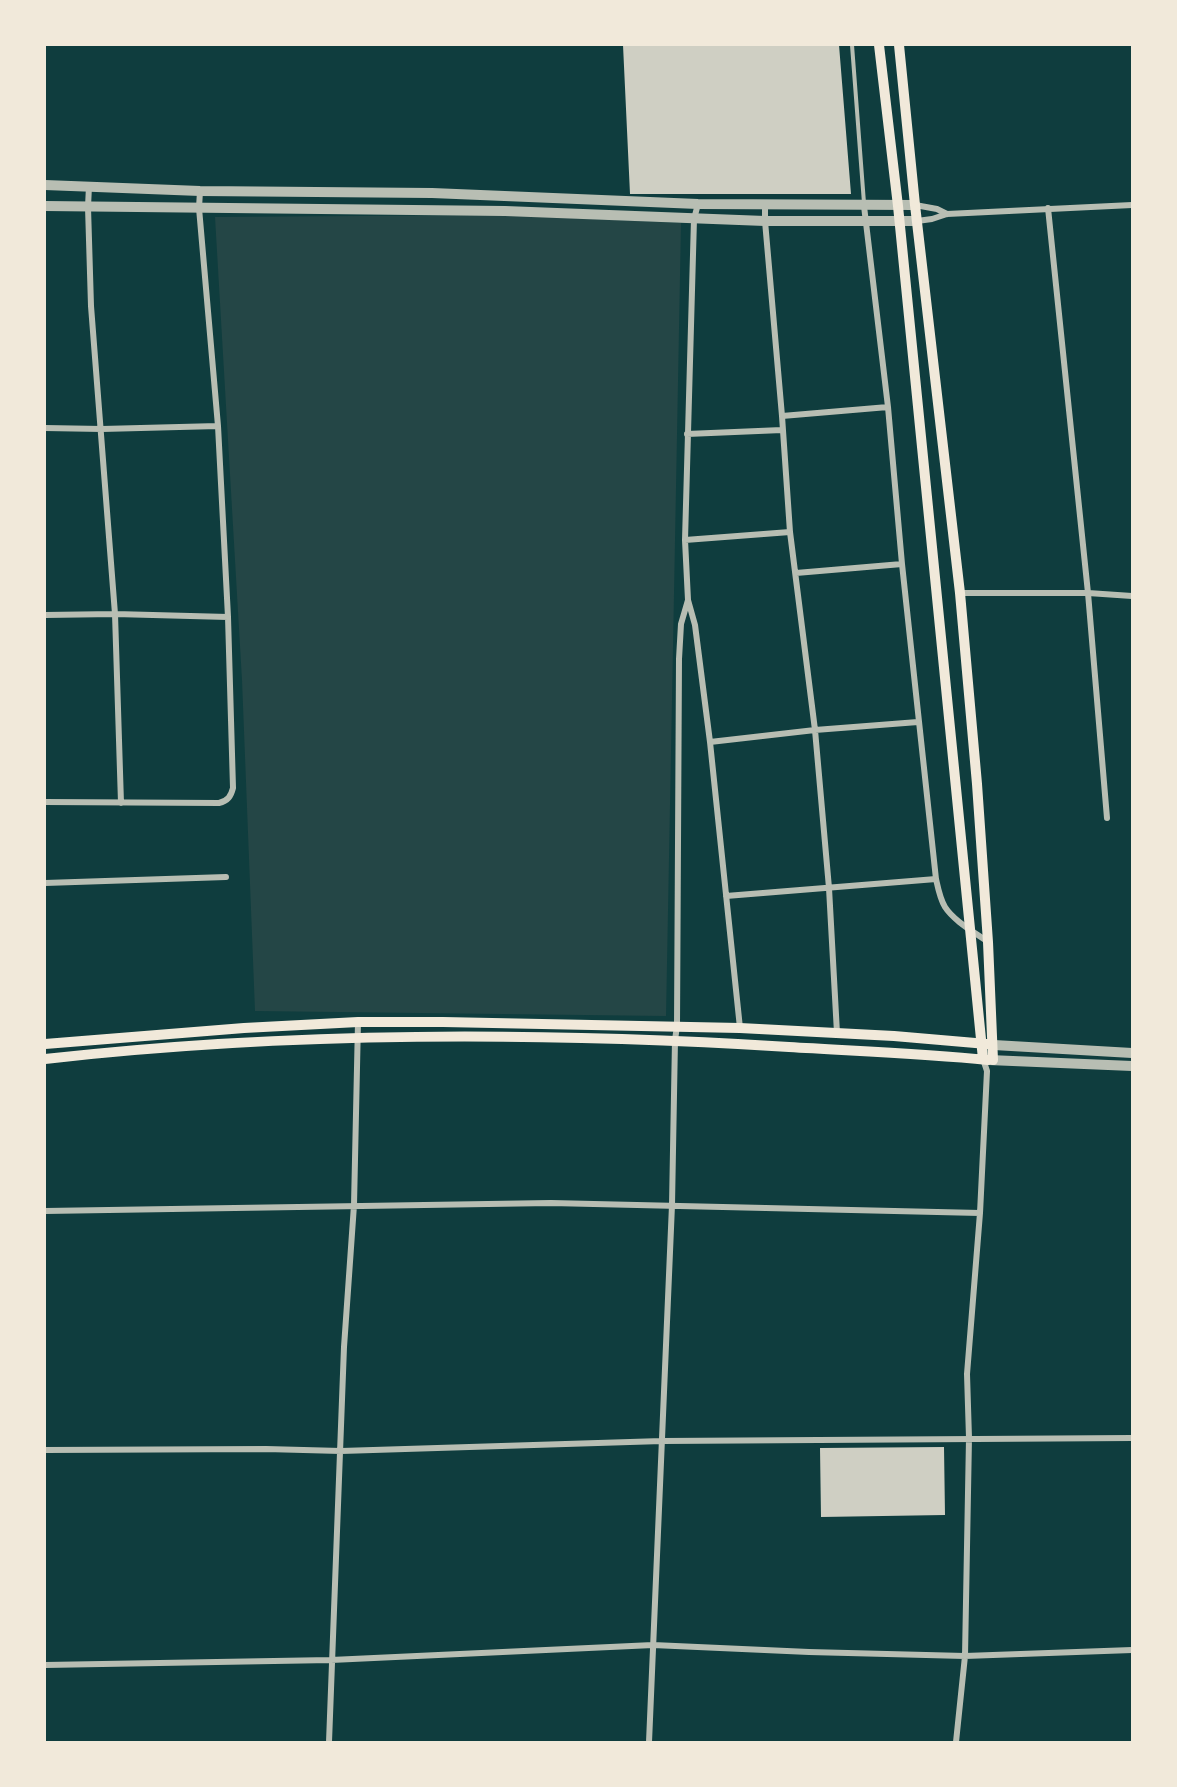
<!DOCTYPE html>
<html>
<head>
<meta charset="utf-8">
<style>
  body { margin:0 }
  #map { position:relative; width:1177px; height:1787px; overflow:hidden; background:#0f3d3e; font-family:"Noto Sans",sans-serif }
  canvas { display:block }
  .frame { position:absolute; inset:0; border:46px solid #f1e9da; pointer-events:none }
</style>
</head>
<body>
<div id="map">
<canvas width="1177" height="1787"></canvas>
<div class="frame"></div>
</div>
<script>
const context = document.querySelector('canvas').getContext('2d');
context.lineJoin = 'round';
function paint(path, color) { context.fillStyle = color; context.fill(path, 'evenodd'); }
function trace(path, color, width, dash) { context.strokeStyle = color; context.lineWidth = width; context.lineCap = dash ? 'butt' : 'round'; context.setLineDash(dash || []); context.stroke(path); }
paint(new Path2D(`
  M505,215l176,8 -15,793 -411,-5 -13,-331 -27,-463z`), '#244646');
paint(new Path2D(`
  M623,45h216l12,149h-221z
  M944,1447l1,68 -124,2 -1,-69z`), '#cfcfc3');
trace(new Path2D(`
  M852,45l12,158`), '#b8beb3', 4);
trace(new Path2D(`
  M89,186l-1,21 3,99 24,308 6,189
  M765,205v16l17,195 8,116 25,198 14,158 8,145
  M915,205l22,4 10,5
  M864,206l24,201 14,157 34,315c2,9 4,20 9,28 9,14 29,25 43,35
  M1048,208l40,385 19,225
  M917,221l15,-2 15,-5 185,-9
  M782,416l106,-9
  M45,428l57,1 116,-3
  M687,434l95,-4
  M685,540l105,-8
  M796,573l106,-9
  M960,593h128l44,3
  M688,600l7,25 15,117 30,286
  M45,615l70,-1 113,3
  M710,742l105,-12 103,-8
  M45,802l174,1c9,-2 12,-7 14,-15l-5,-171 -10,-191 -19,-218 1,-17
  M45,883l181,-6
  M726,896l210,-17
  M45,1211l506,-8 429,10
  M45,1450l221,-1 75,2 321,-10 470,-3
  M45,1665l286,-5 322,-15 156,7 156,4 167,-6
  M329,1742l15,-395 10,-142 4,-183
  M649,1742l23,-537 3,-165 2,-14 2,-367 2,-35 7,-24 -3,-60 9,-321 4,-15
  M956,1742l9,-86 4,-218 -2,-64 13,-161 7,-142 -4,-12`), '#b8beb3', 6);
trace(new Path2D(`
  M45,185l155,6 232,2 266,11 217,1
  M45,206l460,5 260,10h152
  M994,1045l138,8
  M989,1060l143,6`), '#b8beb3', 10);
trace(new Path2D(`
  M879,45l19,161 85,853
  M899,45l16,160 45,388 17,191 11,158 5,118
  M45,1044l199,-16 114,-6h85l297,6 154,8 93,8
  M45,1059c247,-28 496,-27 744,-12 66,4 133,6 199,13`), '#f1e9da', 10);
</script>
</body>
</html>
